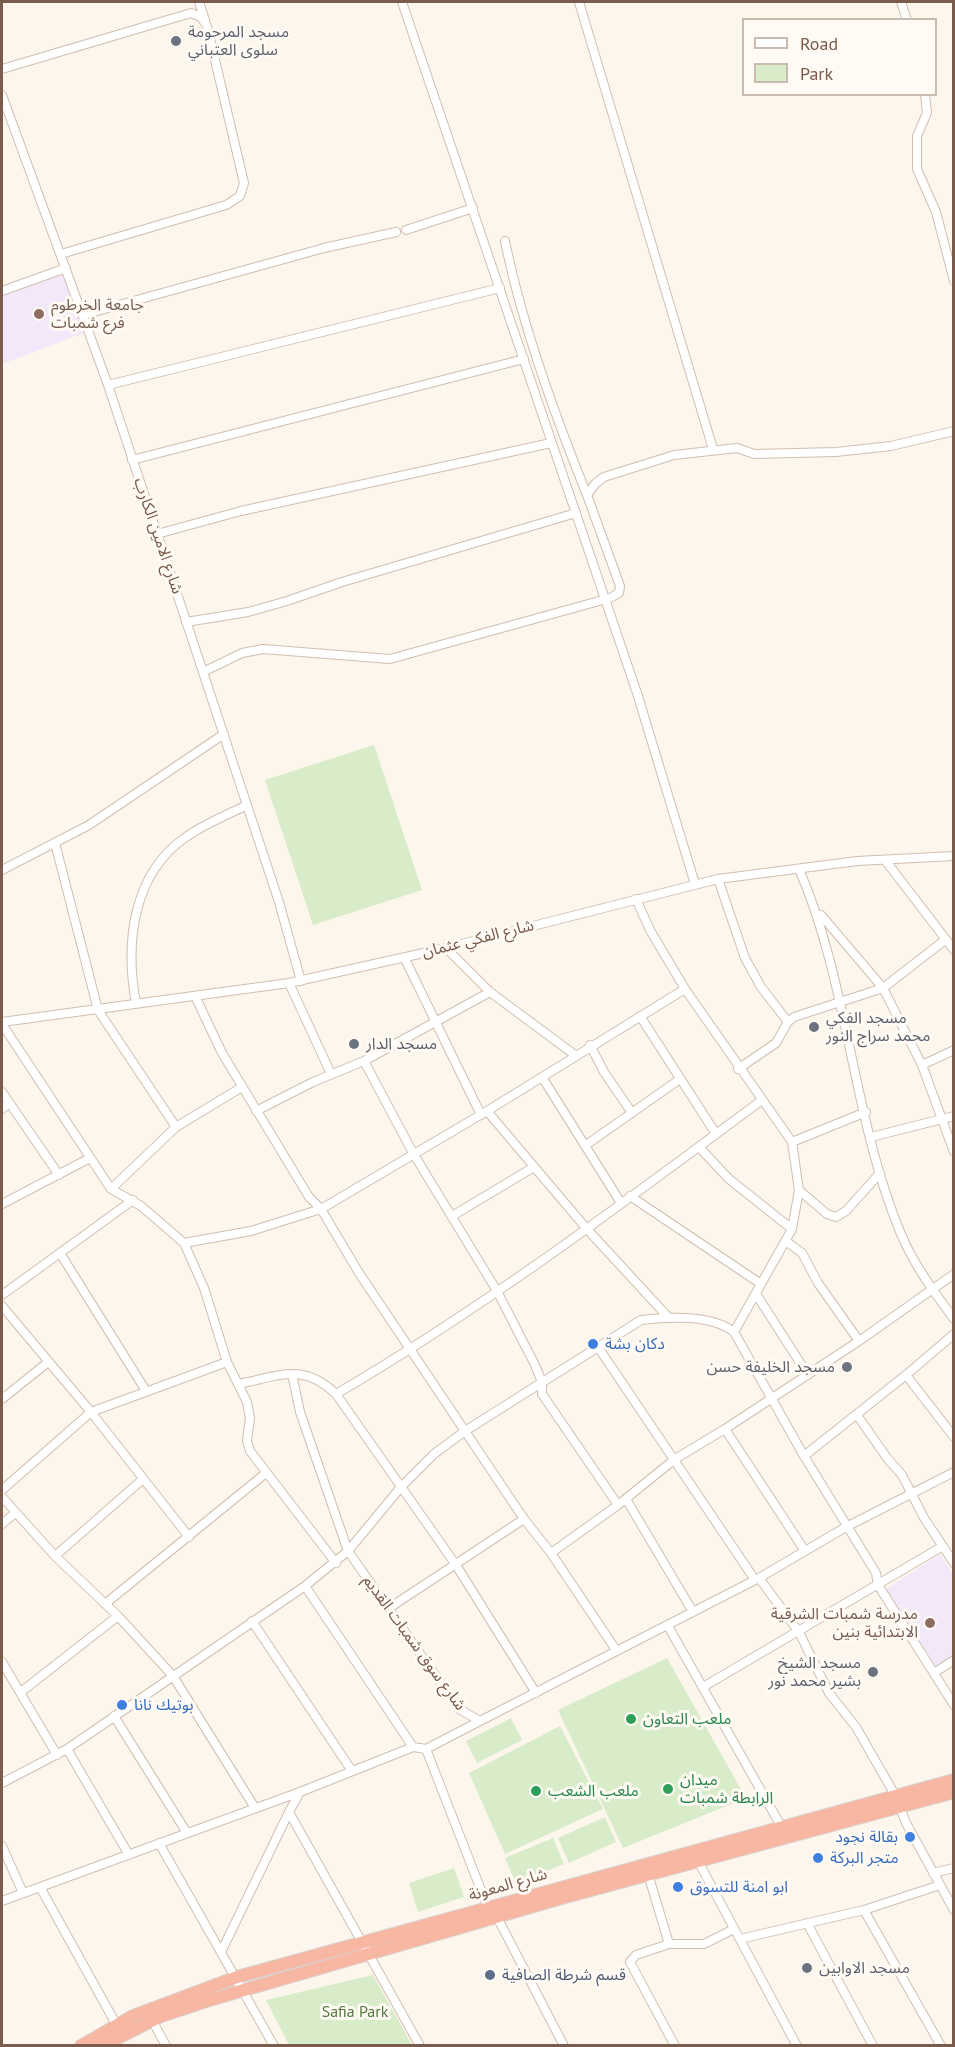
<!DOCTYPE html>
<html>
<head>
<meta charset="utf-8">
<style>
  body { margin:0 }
  #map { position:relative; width:955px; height:2047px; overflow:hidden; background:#fdf6ec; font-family:"PT Sans",sans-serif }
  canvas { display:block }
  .frame { position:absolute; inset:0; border:3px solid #7a5c4d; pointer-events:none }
  .legend { position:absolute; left:742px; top:18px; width:195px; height:78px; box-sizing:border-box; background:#fffaf3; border:2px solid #cabbb1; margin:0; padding:8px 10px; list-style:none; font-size:18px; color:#7a5c4d }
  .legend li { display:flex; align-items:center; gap:12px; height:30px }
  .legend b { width:30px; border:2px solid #cabbb1 }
</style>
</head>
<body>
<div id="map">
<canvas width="955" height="2047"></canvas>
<div class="frame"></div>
<ul class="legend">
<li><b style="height:8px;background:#fff"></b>Road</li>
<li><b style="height:16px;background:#d8ecc9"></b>Park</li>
</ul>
</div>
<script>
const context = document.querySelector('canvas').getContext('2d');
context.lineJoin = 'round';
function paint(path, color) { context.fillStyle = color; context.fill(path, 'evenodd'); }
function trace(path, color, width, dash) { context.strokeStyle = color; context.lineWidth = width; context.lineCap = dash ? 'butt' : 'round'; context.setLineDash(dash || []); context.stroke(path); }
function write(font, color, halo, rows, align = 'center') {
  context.font = font + ' "PT Sans","Noto Sans Arabic",sans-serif'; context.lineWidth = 6; context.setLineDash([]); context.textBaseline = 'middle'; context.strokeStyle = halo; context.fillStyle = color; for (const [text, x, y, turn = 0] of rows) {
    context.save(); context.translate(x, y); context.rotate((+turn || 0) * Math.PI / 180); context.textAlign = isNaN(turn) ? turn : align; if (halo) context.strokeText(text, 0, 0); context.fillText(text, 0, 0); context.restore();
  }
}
paint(new Path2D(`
  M62,273l22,60 -82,31v-69z
  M940,1554l13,20v81l-18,12 -50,-77z`), '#f3e8fa');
paint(new Path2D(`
  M374,745l48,145 -109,35 -48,-145z
  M667,1658l79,140 -123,50 -65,-138z
  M511,1718l11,22 -45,23 -11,-22z
  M560,1726l43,83 -98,45 -36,-81z
  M605,1817l11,25 -47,21 -11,-25z
  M553,1838l11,26 -48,19 -11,-25z
  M454,1868l10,29 -46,15 -9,-29z
  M373,1975l39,70h-123l-23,-45z`), '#d8ecc9');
const minor = new Path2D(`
  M199,2l6,18
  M402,2l235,691 58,191
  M579,2l134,447
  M901,2l6,18
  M2,69l189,-56 10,4 6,9 37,157 -4,13 -14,9 -165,49
  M925,94l2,19 -10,23v33l19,43 18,69
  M2,95l106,290 171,517 22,79
  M406,230l67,-22
  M505,241c17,84 50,175 82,254
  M2,291l64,-23
  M83,315l241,-67 72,-16
  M108,385l392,-97
  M132,460l392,-101
  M157,534l84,-23 310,-68
  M186,622l62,-10 39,-11 55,-19 234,-69
  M203,672l39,-19 21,-4 127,10 220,-61 9,-5 1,-7 -33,-91 8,-11 9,-7 70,-22 63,-7 17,6 82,-2 55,-6 63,-15
  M55,843l43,167 78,117
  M885,860l69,90
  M799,869c50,115 53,249 102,365 13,31 33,58 53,85
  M2,870l87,-45 135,-91
  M718,879l27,79 16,29 27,35
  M636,899l14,31 35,59 107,153 7,48 -7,39 -58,103
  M821,915l62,73 39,77 32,87
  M446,948l44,44 85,63
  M404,957l77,158
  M289,983l42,91
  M195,996l27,57 87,144 12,12 38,64 165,246 27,34 65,97
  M136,1003c-11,-59 -4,-129 50,-166 18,-13 41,-22 61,-32
  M640,1016l76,118
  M2,1022l287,-39 157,-35 272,-69 139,-18 97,-5
  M2,1024l109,165 30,17 43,37 20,45 23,74 20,40 3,16 -3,23 3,10 86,112
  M590,1045l14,27 28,41
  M364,1061l49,92 84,138 38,74 7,17v12l76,111
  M922,1065l32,-15
  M738,1069l38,-26 12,-21 6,-5 89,-29 62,-48
  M542,1077l79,126
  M2,1092l57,83
  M2,1109l7,-6
  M256,1111l57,-29 51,-21 126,-69
  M487,1111l99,117 82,89
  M871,1137l83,-21
  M792,1142l74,-30
  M586,1145l94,-66
  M699,1147l30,32 63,50
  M111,1189l65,-62 66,-40
  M799,1190l28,24 9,3 10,-6 34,-38
  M630,1196l131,88
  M2,1204l88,-46
  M452,1216l82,-49
  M787,1242l15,11 16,30 41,58
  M184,1243l67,-12 70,-22 166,-98 198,-122
  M60,1253l86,138
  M756,1294l52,81
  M2,1295l131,-95
  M2,1306l89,106 98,125
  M598,1347l157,233
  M292,1374l8,38 48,139
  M906,1375l48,62
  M239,1384c40,-8 64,-22 97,10l120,171 80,128
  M336,1394c149,-87 287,-191 426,-294
  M2,1399l45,-36
  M857,1415l30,43 15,17 22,43 30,45
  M725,1429l80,122
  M804,1456l102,-81 48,-41
  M2,1490l89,-78 136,-50
  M2,1497l53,59 63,60 55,60 82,132
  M626,1499l67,113
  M2,1524l13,-11
  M348,1551l53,-64 33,-33 31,-23 176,-111c28,-3 70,-6 93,12l70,124 72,117 2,12 76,120
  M551,1553l67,-48 57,-46 50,-30 134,-88 95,-67
  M55,1556l88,-77
  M759,1578l40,54 30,61 27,34 39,68 11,28 48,87
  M305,1586l108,161
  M105,1604l161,-131
  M389,1608l135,-89
  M252,1621l100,150
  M668,1626l113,200
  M2,1662l55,93
  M934,1673l20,-13
  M703,1687l240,-141
  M21,1692l97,-76
  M114,1716l73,117
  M67,1749l62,106
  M426,1749l62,159 9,9 67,129
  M2,1783l65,-34 238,-163 43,-35 111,158 21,12 279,-143 87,-51 108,-55
  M300,1792l-11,20 131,234
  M159,1843l115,203
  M2,1846l21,47
  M698,1861l99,185
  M933,1873l21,-5
  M648,1874l21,70
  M40,1887l76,137
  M2,1901l298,-109 113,-45 13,2 54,-28
  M864,1910l77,136
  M807,1923l66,123
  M740,1939l124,-29 76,-25
  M222,1950l67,-138
  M152,2020l14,26
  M675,2046l-45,-84 6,-7 33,-11h35l30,-15`);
const highway = new Path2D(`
  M81,2046l52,-30 104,-39 717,-197
  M102,2046l59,-30 45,-15 359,-104 389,-105`);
trace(minor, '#d1beb0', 10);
trace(highway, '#dad1cd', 14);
trace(minor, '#fff', 8);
trace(highway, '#f7b7a3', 12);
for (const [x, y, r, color] of [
  [176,41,6,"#6b7280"],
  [39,314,6,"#8d6e63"],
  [814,1027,6,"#6b7280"],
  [354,1044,6,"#6b7280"],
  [593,1344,6,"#3f7fe0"],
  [847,1367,6,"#6b7280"],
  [930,1623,6,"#8d6e63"],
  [873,1672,6,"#6b7280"],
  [122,1705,6,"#3f7fe0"],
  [631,1719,6,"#2e9e5b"],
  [668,1789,6,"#2e9e5b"],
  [536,1791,6,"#2e9e5b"],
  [910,1837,6,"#3f7fe0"],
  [818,1858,6,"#3f7fe0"],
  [678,1887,6,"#3f7fe0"],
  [807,1968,6,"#6b7280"],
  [490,1975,6,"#5c6f8a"]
]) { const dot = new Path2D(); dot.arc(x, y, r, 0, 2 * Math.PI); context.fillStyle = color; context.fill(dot); trace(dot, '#fffaf3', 2); }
write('16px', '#5b616d', '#fffaf3', [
  ["مسجد المرحومة",188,32],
  ["سلوى العتباني",188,50],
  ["مسجد الفكي",826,1018],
  ["محمد سراج النور",826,1036],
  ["مسجد الدار",366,1044],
  ["مسجد الخليفة حسن",835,1367,"right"],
  ["مسجد الشيخ",861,1663,"right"],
  ["بشير محمد نور",861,1681,"right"],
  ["مسجد الاوابين",819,1968]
], 'left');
write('16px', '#785e54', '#fffaf3', [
  ["جامعة الخرطوم",51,305],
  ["فرع شمبات",51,323],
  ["مدرسة شمبات الشرقية",918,1614,"right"],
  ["الابتدائية بنين",918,1632,"right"]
], 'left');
write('16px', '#7a5c4d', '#fffaf3', [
  ["شارع الامين الكارب",158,536,71],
  ["شارع الفكي عثمان",478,939,-14],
  ["شارع سوق شمبات القديم",414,1643,54],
  ["شارع المعونة",508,1885,-16]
]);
write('16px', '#366cbe', '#fffaf3', [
  ["دكان بشة",605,1344],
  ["بوتيك نانا",134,1705],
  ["بقالة نجود",898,1837,"right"],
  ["متجر البركة",830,1858],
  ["ابو امنة للتسوق",690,1887]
], 'left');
write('16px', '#27864d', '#fffaf3', [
  ["ملعب التعاون",643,1719],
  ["ميدان",680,1780],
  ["الرابطة شمبات",680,1798],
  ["ملعب الشعب",548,1791]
], 'left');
write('16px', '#4e5e75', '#fffaf3', [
  ["قسم شرطة الصافية",502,1975]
], 'left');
write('16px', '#537a41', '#fffaf3', [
  ["Safia Park",355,2012]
]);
</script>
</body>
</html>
